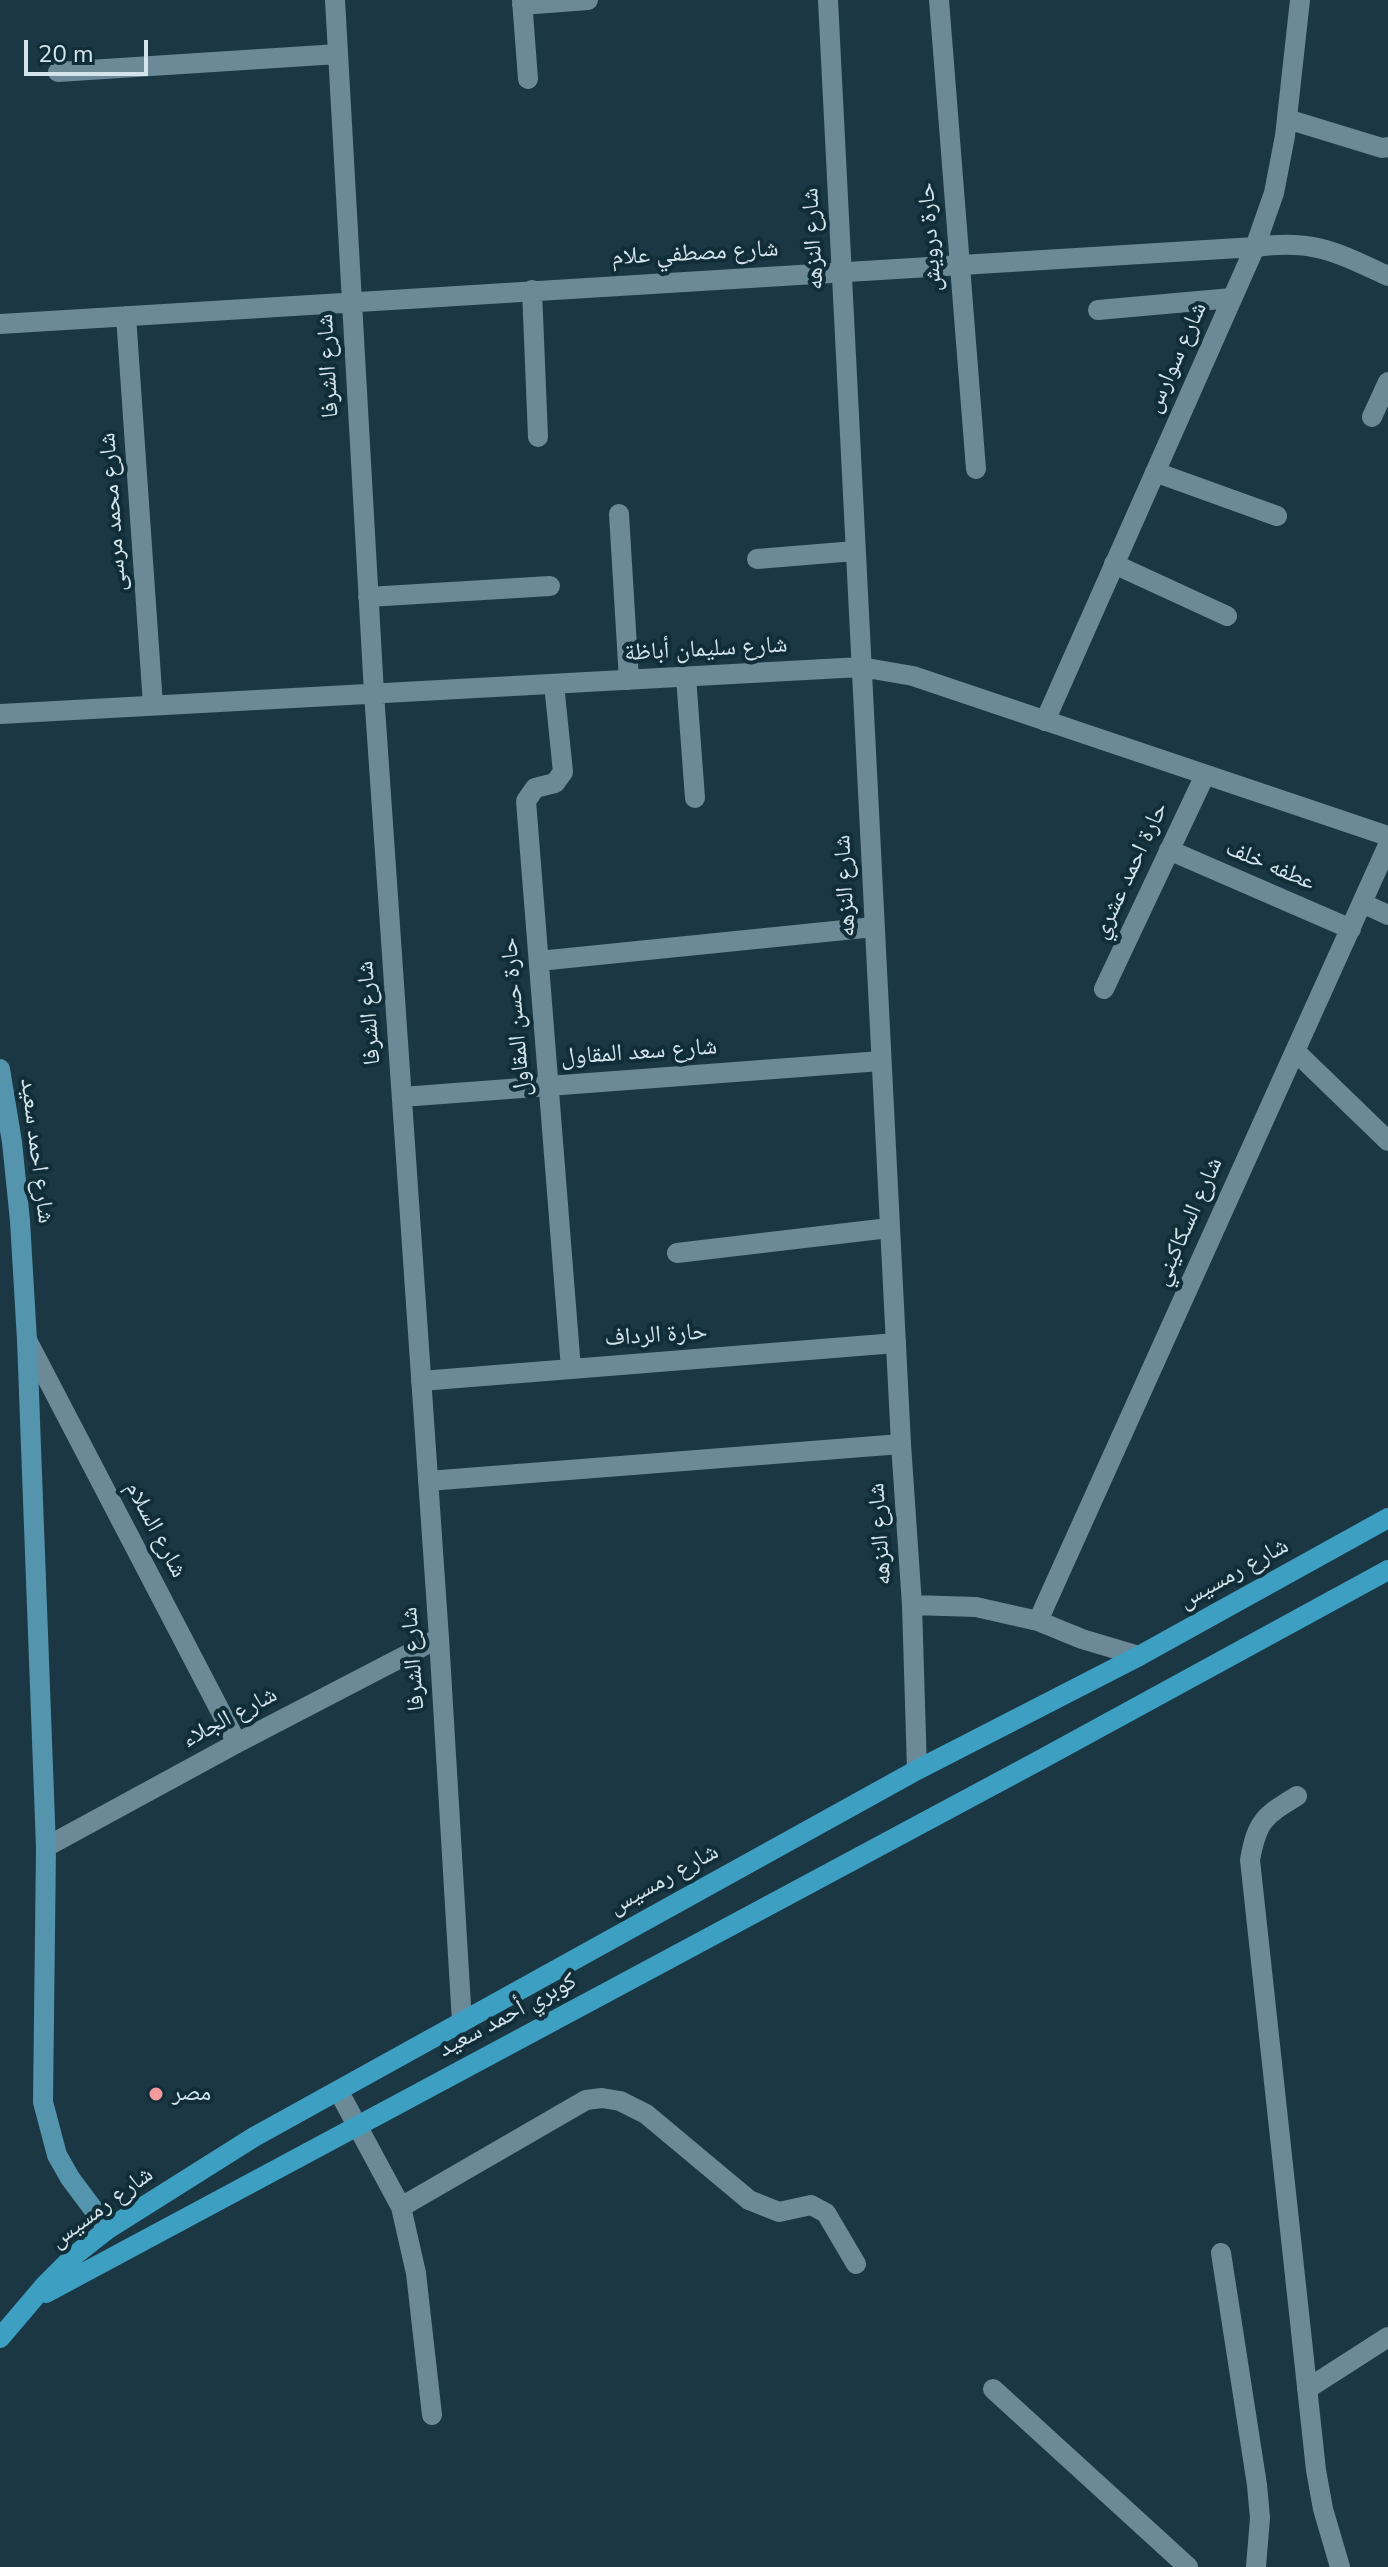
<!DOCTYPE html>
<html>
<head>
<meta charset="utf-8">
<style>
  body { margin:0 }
  #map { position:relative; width:1388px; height:2567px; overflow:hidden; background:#1b3743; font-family:"Nunito Sans",sans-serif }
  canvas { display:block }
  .scale { position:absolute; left:24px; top:40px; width:124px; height:36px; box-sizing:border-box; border:4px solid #d4e4eb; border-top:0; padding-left:10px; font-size:24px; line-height:28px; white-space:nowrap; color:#d4e4eb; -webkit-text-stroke:6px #102d38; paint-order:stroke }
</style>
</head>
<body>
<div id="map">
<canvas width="1388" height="2567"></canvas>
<div class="scale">20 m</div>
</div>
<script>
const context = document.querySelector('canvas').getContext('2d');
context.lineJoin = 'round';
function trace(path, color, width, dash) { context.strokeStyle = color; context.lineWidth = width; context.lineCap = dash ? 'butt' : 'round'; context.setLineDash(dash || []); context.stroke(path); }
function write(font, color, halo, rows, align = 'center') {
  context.font = font + ' "Nunito Sans","Noto Naskh Arabic",sans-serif'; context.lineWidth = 8; context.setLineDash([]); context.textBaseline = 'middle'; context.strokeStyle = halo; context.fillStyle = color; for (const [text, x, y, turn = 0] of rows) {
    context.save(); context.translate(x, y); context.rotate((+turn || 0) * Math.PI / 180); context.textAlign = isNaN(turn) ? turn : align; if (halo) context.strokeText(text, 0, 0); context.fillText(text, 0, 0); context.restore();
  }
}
trace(new Path2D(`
  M1297,1796c-33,20 -40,25 -47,64l66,610 7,39 17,58
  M339,2092l62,115 15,66 16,142
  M401,2207l185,-107 16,-2 18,3 26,13 103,86 30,12 32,-7 15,8 30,51
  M1221,2253l36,232 3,33 -4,49
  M993,2389l195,178
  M1307,2389l81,-52`), '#6b8997', 20);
trace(new Path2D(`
  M686,677l9,121
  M554,684l9,88 -8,11 -20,5 -9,13 45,568
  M539,961l335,-34
  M421,1381l475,-38
  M428,1481l473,-37`), '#6b8997', 20);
trace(new Path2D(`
  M335,0l39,693 65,945 23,384
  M522,0l6,79
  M828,0l73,1444 11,161 5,165
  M939,0l37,469
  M522,5l66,-5
  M58,72l280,-18
  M1287,119l95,29 6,-1
  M532,290l6,147
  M1098,310l134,-12
  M126,316l27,389
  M0,324l1255,-77c59,-8 81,5 133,29
  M1372,417l16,-35
  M1155,472l122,44
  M619,514l10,166
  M757,559l98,-8
  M1114,564l113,52
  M368,597l182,-11
  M0,714l861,-47 52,9 475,160
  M1045,721l210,-474 19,-54 11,-57 15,-136
  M1169,850l182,79
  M1362,903l26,12
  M1104,989l101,-214
  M1295,1051l93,90
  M402,1097l479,-36
  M677,1253l212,-25
  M27,1340l210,403
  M912,1605l64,2 62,14 44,18 57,17
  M1038,1621l350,-776
  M46,1847l191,-104 202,-105`), '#6b8997', 20);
trace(new Path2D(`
  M0,1069l12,73 8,79 7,119 19,507 -3,255 14,53 13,23 38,51`), '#5494ad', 20);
trace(new Path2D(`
  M46,2293l994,-533 348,-190
  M0,2338l45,-53 30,-30 33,-26 146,-92 663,-367 222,-114 249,-138`), '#3da0c2', 20);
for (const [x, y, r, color] of [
  [156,2094,8,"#f59b9e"]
]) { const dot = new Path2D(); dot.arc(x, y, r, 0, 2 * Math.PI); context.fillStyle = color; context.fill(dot); trace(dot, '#102d38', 3); }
write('24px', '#d4e4eb', '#102d38', [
  ["حارة درويش",931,237,-94],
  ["شارع النزهه",814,239,-93],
  ["شارع مصطفي علام",695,254,-3],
  ["شارع سوارس",1177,358,-66],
  ["شارع الشرفا",329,366,-93],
  ["شارع محمد مرسى",114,512,-94],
  ["شارع سليمان أباظة",706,650,-3],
  ["عطفه خلف",1270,866,23],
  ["حارة احمد عشري",1131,871,-65],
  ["شارع النزهه",846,886,-93],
  ["شارع الشرفا",370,1013,-94],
  ["حارة حسن المقاول",517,1017,-95],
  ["شارع سعد المقاول",639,1053,-4],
  ["شارع احمد سعيد",36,1151,83],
  ["شارع السكاكيني",1189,1222,-66],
  ["حارة الرداف",656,1336,-4],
  ["شارع السلام",155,1530,62],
  ["شارع النزهه",881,1534,-94],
  ["شارع رمسيس",1234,1574,-29],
  ["شارع الشرفا",414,1659,-94],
  ["شارع الجلاء",230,1718,-28],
  ["شارع رمسيس",664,1880,-29],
  ["كوبري أحمد سعيد",508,2016,-28],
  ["شارع رمسيس",102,2208,-36]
]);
write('24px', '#d4e4eb', '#102d38', [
  ["مصر",172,2094]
], 'left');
</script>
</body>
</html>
